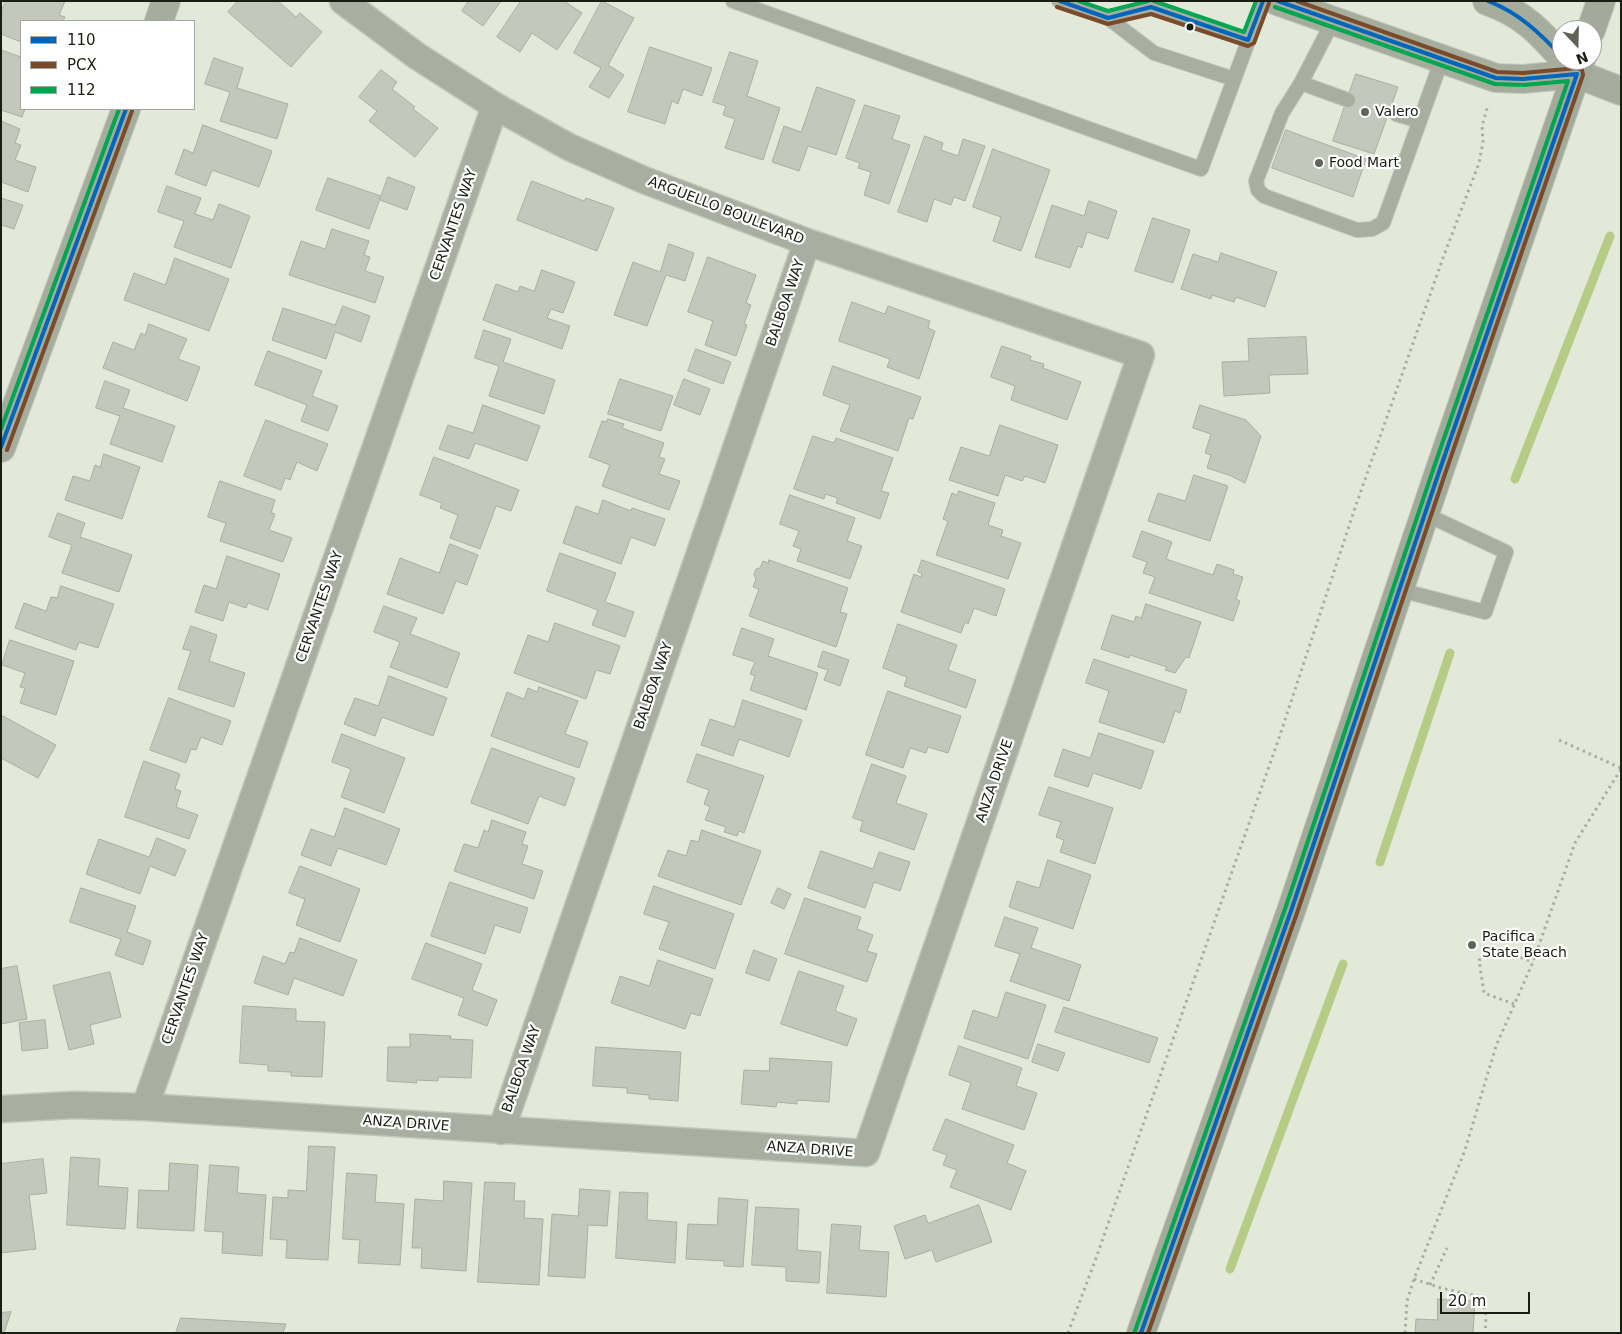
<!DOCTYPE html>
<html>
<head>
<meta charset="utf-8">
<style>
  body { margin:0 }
  #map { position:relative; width:1622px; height:1334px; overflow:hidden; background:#e3e9d9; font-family:"DejaVu Sans",sans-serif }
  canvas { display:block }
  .frame { position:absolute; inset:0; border:2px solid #191d13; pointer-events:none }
  .legend { position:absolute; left:20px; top:20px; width:175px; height:90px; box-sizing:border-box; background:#fff; border:1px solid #a3a5a1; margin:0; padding:6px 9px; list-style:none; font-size:15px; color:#191d13 }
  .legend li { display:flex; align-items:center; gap:10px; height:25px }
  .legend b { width:25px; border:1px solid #a3a5a1 }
  .north { position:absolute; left:1552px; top:20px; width:50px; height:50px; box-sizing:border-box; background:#fff; border:1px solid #a3a5a1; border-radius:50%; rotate:159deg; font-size:14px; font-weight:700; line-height:20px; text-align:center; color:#191d13 }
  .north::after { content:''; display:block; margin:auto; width:18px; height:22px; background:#606458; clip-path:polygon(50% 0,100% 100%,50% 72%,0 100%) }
  .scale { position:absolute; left:1440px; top:1292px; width:90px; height:22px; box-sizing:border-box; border:2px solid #191d13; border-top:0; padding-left:6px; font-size:15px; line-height:18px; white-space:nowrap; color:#191d13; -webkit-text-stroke:4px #fff; paint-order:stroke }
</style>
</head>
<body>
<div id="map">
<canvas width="1622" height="1334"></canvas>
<div class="frame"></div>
<ul class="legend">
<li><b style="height:6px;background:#0065bd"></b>110</li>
<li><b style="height:6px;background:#7a4b2a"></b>PCX</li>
<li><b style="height:6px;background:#00a651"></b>112</li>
</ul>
<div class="north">N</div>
<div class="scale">20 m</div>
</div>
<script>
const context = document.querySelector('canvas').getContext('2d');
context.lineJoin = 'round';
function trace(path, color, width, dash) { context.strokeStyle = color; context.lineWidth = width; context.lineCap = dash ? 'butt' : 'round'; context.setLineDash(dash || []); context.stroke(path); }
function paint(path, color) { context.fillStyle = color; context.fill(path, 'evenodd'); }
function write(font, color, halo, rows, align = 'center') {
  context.font = font + ' "DejaVu Sans",sans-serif'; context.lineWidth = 4.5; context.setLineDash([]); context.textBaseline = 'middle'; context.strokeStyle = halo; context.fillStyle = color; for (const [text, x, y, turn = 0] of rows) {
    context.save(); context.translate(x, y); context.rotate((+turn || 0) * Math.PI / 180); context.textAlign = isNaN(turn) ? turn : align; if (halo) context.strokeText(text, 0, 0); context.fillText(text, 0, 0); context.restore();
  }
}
trace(new Path2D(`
  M1515,479l95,-243
  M1380,862l70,-209
  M1230,1269l113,-305`), '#b6cc86', 9);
const building = new Path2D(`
  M6,1h59l-6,14 6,2 -2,4h-42v21l-20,-8v-22z
  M238,1h40l18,16 4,-4 22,19 -31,35 -63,-55z
  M469,1h32l-18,25 -21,-15z
  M521,1h43l18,12 -25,37 -25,-17 -12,19 -23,-15z
  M602,1l32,17 -26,47 16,10 -15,23 -20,-11 12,-19 -27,-15z
  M650,47l62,21 -10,28 -19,-7 -5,15 -6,-3 -7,23 -37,-12z
  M1,50l20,7v52h4l-3,8 -21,-7z
  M730,52l28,9 -11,35 33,12 -17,52 -38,-12 10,-29 -12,-4 3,-9 -13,-4z
  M214,58l29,10 -6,20 51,16 -11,35 -57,-18 10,-29 -25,-8z
  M381,70l16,12 -5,7 23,18 -2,2 25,19 -23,29 -46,-36 8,-10 -18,-14z
  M1356,74l42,13 -24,67 -41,-13z
  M817,87l38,13 -19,55 -28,-9 -9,25 -27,-9 12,-36 17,6z
  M865,105l35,11 -8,23 18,6 -21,59 -25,-9 7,-23 -13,-4 2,-5 -14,-5z
  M1,121l19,8 -5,14 6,2 -6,15 21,7 -8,25 -27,-10z
  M203,125l69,26 -13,36 -47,-17 -6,16 -31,-12 9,-25 9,4z
  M1286,130l80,29 -13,38 -81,-29z
  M925,136l18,7 -2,7 17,6 5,-17 22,7 -20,55 -11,-4 -3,8 -17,-6 -7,23 -29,-10z
  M993,149l57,21 -29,81 -28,-10 8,-24 -28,-10z
  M388,177l27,10 -8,23 -27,-10z
  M328,178l53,18 -12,33 -53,-19z
  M532,181l52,20 2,-3 28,10 -17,43 -80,-31z
  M167,186l34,12 -6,16 18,6 6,-16 31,12 -19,52 -57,-21 10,-26 -26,-9z
  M1,198l22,7 -9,24 -13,-4z
  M1089,201l28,10 -9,28 -21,-7 -5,16 -4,-2 -8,22 -35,-11 17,-52 32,11z
  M1153,218l37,12 -17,53 -38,-12z
  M332,229l37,12 -5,14 6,2 -5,14 19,6 -9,26 -86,-28 12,-34 24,8z
  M669,244l25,9 -9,28 -19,-6 -19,51 -33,-11 19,-53 27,10z
  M1221,253l56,19 -12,35 -29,-10 -2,5 -22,-7 -1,4 -30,-10 12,-35 25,8z
  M708,257l48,18 -10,28 5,2 -7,19 3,1 -11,31 -31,-11 8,-24 -25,-9z
  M175,258l54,21 -20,52 -85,-31 10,-27 31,12z
  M542,270l33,12 -12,31 -12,-4 -4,9 23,8 -8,23 -79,-29 13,-36 22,8 2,-6 14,5z
  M852,302l33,12 3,-8 42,15 -2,7 7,3 -16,48 -32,-12 3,-8 -51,-18z
  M343,306l27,10 -9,26 -26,-10 -9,27 -54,-19 11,-32 52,17z
  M149,324l38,15 -9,20 22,8 -13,34 -84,-33 10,-26 21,8 7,-17 4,2z
  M484,330l27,9 -8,23 52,18 -11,34 -55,-18 10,-30 -24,-8z
  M1306,337l2,37 -39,1 1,18 -46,3 -2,-34 27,-1 -1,-22z
  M1002,346l29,10 -1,4 14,4 -1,4 38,14 -14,38 -56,-20 4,-14 -24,-9z
  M696,349l35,13 -8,22 -35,-13z
  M268,351l54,20 -10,25 26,10 -10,25 -27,-10 6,-16 -52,-20z
  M833,366l88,31 -8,22 -4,-1 -11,33 -58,-20 10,-26 -27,-10z
  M620,379l53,17 -12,35 -53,-17z
  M684,379l26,10 -10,26 -26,-10z
  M105,381l25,9 -7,18 52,18 -13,36 -52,-18 10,-28 -24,-8z
  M483,405l57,21 -13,35 -52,-18 -6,16 -30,-10 9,-24 25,8z
  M1200,405l46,15 15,16 -16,47 -16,-8 -22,-7 4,-13 -6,-2 6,-19 -18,-6z
  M608,419l16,5 -2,4 42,15 -5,14 6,2 -6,15 21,7 -11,29 -67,-24 8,-21 -21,-8 13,-36 4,1z
  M266,420l62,24 -11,27 -20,-9 -7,18 -5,-2 -4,12 -37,-14z
  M1000,425l58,20 -13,38 -20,-7 -3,5 -17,-6 -7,21 -49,-16 12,-33 28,9z
  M813,436l21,7 2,-5 57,20 -12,33 8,2 -9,26 -44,-16 2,-5 -13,-4 -1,5 -30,-10z
  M104,454l36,13 -18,52 -57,-19 8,-24 17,5 5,-16 5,2z
  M434,457l85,33 -8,21 -15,-5 -16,43 -30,-11 8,-23 -18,-7 2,-5 -22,-8z
  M1194,475l34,11 -18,55 -62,-20 10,-28 27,8z
  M220,481l55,19 -4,13 4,1 -6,16 23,8 -9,24 -63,-21 6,-18 -18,-6z
  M959,491l36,12 -7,22 15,5 -2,6 20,7 -13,36 -72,-24 12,-34 -5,-2 9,-26 5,2z
  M790,495l65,23 -8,23 15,5 -12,33 -53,-18 4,-12 -8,-3 6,-15 -19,-7z
  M603,500l28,11 1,-3 33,11 -10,27 -24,-9 -10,27 -58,-21 13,-37 22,8z
  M58,513l27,10 -5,14 52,18 -13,37 -57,-19 10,-28 -23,-8z
  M1142,531l30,11 -6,17 47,16 4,-11 17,6 -1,4 10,3 -7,22 4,2 -7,20 -84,-28 6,-16 -12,-4 4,-11 -14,-5z
  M450,544l28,11 -11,30 -11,-4 -13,33 -56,-20 13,-36 39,15z
  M560,553l56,20 -11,29 29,10 -9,25 -33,-12 6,-15 -51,-19z
  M227,556l53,18 -12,36 -20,-7 -2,5 -17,-6 -6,19 -28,-9 9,-27 12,4z
  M769,560l79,28 -8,24 7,2 -11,33 -87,-31 10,-27 -6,-2 3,-8 -2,-4 2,-6 4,-1 3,-7 5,2z
  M922,560l83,29 -9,27 -22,-8 -6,16 -3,-2 -4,11 -60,-21 13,-38 7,3 1,-4 -4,-1z
  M61,586l53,18 -16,44 -19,-6 -3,8 -61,-22 9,-25 22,8 5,-14 6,1z
  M1146,604l55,18 -12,36 -3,-1 -11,16 -10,-3 2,-3 -37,-12 -1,3 -28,-9 11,-34 22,7 2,-6 5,2z
  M384,606l33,12 -7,16 50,19 -13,35 -57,-21 10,-25 -26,-10z
  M555,623l65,23 -10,28 -14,-4 -10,29 -72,-26 14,-38 20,7z
  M898,624l59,21 -9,25 28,10 -10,28 -62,-22 3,-9 -24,-9z
  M191,626l26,9 -8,26 36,12 -11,34 -56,-18 13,-38 -8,-2z
  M742,628l32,11 -6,17 50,17 -12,37 -56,-20 5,-14 -5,-2 5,-12 -22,-7z
  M10,640l64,21 -18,54 -36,-12 5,-15 -5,-1 5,-14 -23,-8z
  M823,651l26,9 -9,26 -16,-6 4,-10 -10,-3z
  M1094,659l93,31 -7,23 -5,-2 -11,32 -65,-21 10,-31 -23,-8z
  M389,676l58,22 -14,38 -51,-19 -7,19 -31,-12 11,-26 23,8z
  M539,687l39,14 -13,33 23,8 -9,26 -88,-32 16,-44 17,7 4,-11 9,4z
  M888,691l73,25 -13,37 -20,-6 -2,6 -16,-5 -7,20 -37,-13z
  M169,698l62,23 -9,24 -21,-8 -5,13 -5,-1 -5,14 -36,-13z
  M743,700l59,20 -13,37 -50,-18 -6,17 -32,-11 9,-26 24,8z
  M3,716l53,29 -18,33 -37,-20v-38z
  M1099,733l55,18 -13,38 -48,-16 -5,14 -34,-11 9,-27 27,9z
  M342,734l63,24 -21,55 -43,-16 10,-28 -19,-7z
  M492,748l83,30 -10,28 -26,-10 -11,28 -57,-21z
  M697,754l67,22 -20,57 -5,-2 -2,5 -13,-4 2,-5 -21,-7 5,-13 -6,-3 5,-14 -22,-8z
  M144,761l36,13 -5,15 6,2 -5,16 22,8 -9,24 -64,-22z
  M872,764l34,12 -10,27 31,11 -13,36 -54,-19 3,-10 -10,-3z
  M1049,787l64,21 -18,56 -35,-12 4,-12 -8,-3 5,-15 -22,-7z
  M345,808l55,21 -14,36 -48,-17 -7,18 -30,-11 10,-26 23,8z
  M492,820l34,12 -4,12 6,2 -6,18 21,7 -9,28 -80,-28 10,-27 14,4 6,-18 4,2z
  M702,830l59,21 -20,54 -83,-29 10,-26 18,6 5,-16 7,2z
  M157,838l29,12 -11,26 -25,-10 -10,28 -54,-20 13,-35 50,18z
  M821,851l52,18 6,-17 31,10 -10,29 -26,-9 -9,26 -57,-20z
  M1048,860l43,15 -18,54 -64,-22 8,-26 22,7z
  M300,866l60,23 -20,53 -44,-17 9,-26 -16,-6z
  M450,882l78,26 -8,25 -25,-8 -10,29 -54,-18z
  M654,886l80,28 -19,55 -56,-20 10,-27 -25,-8z
  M81,888l55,18 -9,26 24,9 -8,24 -28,-10 6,-16 -51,-17z
  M778,888l13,6 -7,15 -13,-6z
  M805,898l56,19 -4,12 16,6 -6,16 10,3 -10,28 -82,-28z
  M1005,917l33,11 -7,20 50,17 -12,36 -59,-20 10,-27 -25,-8z
  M300,938l57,22 -14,36 -49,-18 -6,17 -34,-12 9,-27 22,8 5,-12 4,1z
  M426,943l56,21 -10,26 25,10 -10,26 -29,-11 6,-17 -52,-19z
  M754,950l23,9 -8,22 -23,-8z
  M658,960l55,19 -13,37 -9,-3 -6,16 -74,-26 9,-27 29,10z
  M17,966l10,53 -26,5v-55z
  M799,971l45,15 -9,25 22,8 -10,27 -66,-22z
  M110,972l11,45 -31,8 4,19 -25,6 -16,-64z
  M1006,992l40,13 -18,54 -64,-21 9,-28 24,8z
  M243,1006l53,3v12l29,1 -3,55 -31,-1v-4l-23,-1v-6l-28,-2z
  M1064,1007l94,31 -9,25 -94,-31z
  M45,1020l3,28 -26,3 -3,-28z
  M410,1034l41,2 -1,3 23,1 -2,38 -33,-1v4l-22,-1 1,3 -30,-2 1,-34h22z
  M1038,1044l27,9 -7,18 -26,-9z
  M959,1046l63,22 -6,18 21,7 -13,37 -62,-21 9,-26 -22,-8z
  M596,1047l85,5 -3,49 -29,-2v-4l-22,-2v-5l-34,-2z
  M770,1058l62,4 -3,40 -32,-2v4l-20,-2 -1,5 -35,-3 3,-34 25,1z
  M946,1119l68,26 -7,18 19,8 -15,39 -61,-23 7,-17 -14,-5 4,-10 -14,-5z
  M309,1146l26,1 -7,113 -42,-2 1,-18 -17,-1 3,-42 15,1v-8l18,1z
  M71,1157l29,2 -2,27 30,2 -3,41 -58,-4z
  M43,1159l4,34 -18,2 7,54 -35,4v-89z
  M170,1163l28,2 -4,66 -57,-3 2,-38 29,1z
  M210,1165l29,2 -2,26 29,2 -4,61 -40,-3 1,-21 -18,-1z
  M347,1173l30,2 -2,27 29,2 -4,61 -42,-2 2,-23 -17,-1z
  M444,1181l28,2 -6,88 -45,-3 1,-20h-10l3,-49 28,2z
  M485,1182l30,1 -1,18h11l-1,17 19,1 -4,66 -61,-3z
  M580,1189l30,2 -3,35 -19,-1 -3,53 -37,-2 4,-62 26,2z
  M620,1192l28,1 -1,27 30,2 -2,41 -59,-5z
  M719,1198l29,2 -5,67 -19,-1v-5l-38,-2 2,-35 29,1z
  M979,1205l13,37 -56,20 -4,-12 -27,9 -11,-33 31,-11 3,8z
  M756,1207l43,2 -2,41 24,2 -2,31 -33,-2v-14l-34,-2z
  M832,1224l29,2 -2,24 30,2 -3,45 -59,-4z
  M1438,1299l37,2 -2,32h-58l1,-14 21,1z
  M11,1312l-7,21h-3v-20z
  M181,1318l105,6 -3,9h-107z`);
paint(building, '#c4c8bc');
trace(building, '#a9aea1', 1);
const lane = new Path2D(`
  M733,1l468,168 62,-168
  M1059,1l49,17 46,35 80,26
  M1108,18l43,-11 97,33
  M1333,21l-32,62 -19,30 -26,68 2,9 6,6 93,34 15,-1 11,-6 59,-164
  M1301,83l47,17
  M1396,114l23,7
  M1400,590l85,22 21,-60 -81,-38`);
const street = new Path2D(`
  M145,1107l350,-1001
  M1,1109l73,-4 71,2 721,46 275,-798 -334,-113 -163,-62 -75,-33 -74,-41 -78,-50 -74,-55
  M501,1131l306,-889`);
const secondary = new Path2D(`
  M1277,1l219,77 27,1 54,-5
  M1487,1c35,12 51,29 75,56
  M159,21l7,-20
  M1565,61l12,13 44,17
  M1,448l125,-339`);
const highway = new Path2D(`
  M1591,30l10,-29
  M1141,1333l150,-422 148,-439 142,-412`);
trace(lane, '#c2c7bb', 16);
trace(street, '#c2c7bb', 29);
trace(secondary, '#c2c7bb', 30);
trace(highway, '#c2c7bb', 30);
trace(new Path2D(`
  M1559,740l62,28
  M1514,1004l-30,-11 -5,-33 22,-10 32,12
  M1414,1279l27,9 36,8c11,10 9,23 8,37
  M1430,1285l17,-37
  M1068,1333l27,-72 183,-520 78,-236 87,-247 36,-95 4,-21 -1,-16 6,-21
  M1405,1333l2,-32 7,-22 51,-129 31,-104 37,-84 42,-119 46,-74`), '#a9aea2', 3, [2.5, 4]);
trace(lane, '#a8aea0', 14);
trace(street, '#a8aea0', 26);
trace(secondary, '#a7ad9c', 28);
trace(highway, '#a4aa99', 28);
trace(new Path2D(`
  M1060,1l48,17 43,-11 97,33 15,-39
  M1278,1l218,77 27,1 54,-5
  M1488,1c31,12 52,32 74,56
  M1,447l125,-338
  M1141,1333l150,-422 148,-439 138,-398`), '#0065bd', 4);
trace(new Path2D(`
  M1057,7l51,17 43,-10 97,32 6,-3 15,-40
  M7,450l125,-339
  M1148,1333l149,-420 148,-439 138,-399 -1,-5 -5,-2 -54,5 -26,-1 -200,-71`), '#7a4b2a', 4);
trace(new Path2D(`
  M1079,1l29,10 40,-10
  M1154,1l90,31 12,-31
  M1,429l118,-320
  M1135,1331l150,-422 148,-439 135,-389 -44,4 -29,-1 -220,-77`), '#00a651', 4);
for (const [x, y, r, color] of [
  [1190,27,4.5,"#191d13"],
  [1365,112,5,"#606458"],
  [1319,163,5,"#606458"],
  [1472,945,5,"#606458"]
]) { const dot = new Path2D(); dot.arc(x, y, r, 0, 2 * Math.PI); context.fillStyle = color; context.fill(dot); trace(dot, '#fff', 2); }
write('14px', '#191d13', '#fff', [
  ["Valero",1375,112],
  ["Food Mart",1329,163],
  ["Pacifica",1482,937],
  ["State Beach",1482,953]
], 'left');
write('14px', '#191d13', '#fff', [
  ["ARGUELLO BOULEVARD",726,211,21],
  ["CERVANTES WAY",454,225,-71],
  ["BALBOA WAY",786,303,-71],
  ["CERVANTES WAY",320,607,-71],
  ["BALBOA WAY",654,686,-71],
  ["ANZA DRIVE",995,781,-71],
  ["CERVANTES WAY",186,989,-71],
  ["BALBOA WAY",522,1069,-71],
  ["ANZA DRIVE",406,1124,4],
  ["ANZA DRIVE",810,1150,4]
]);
</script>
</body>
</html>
